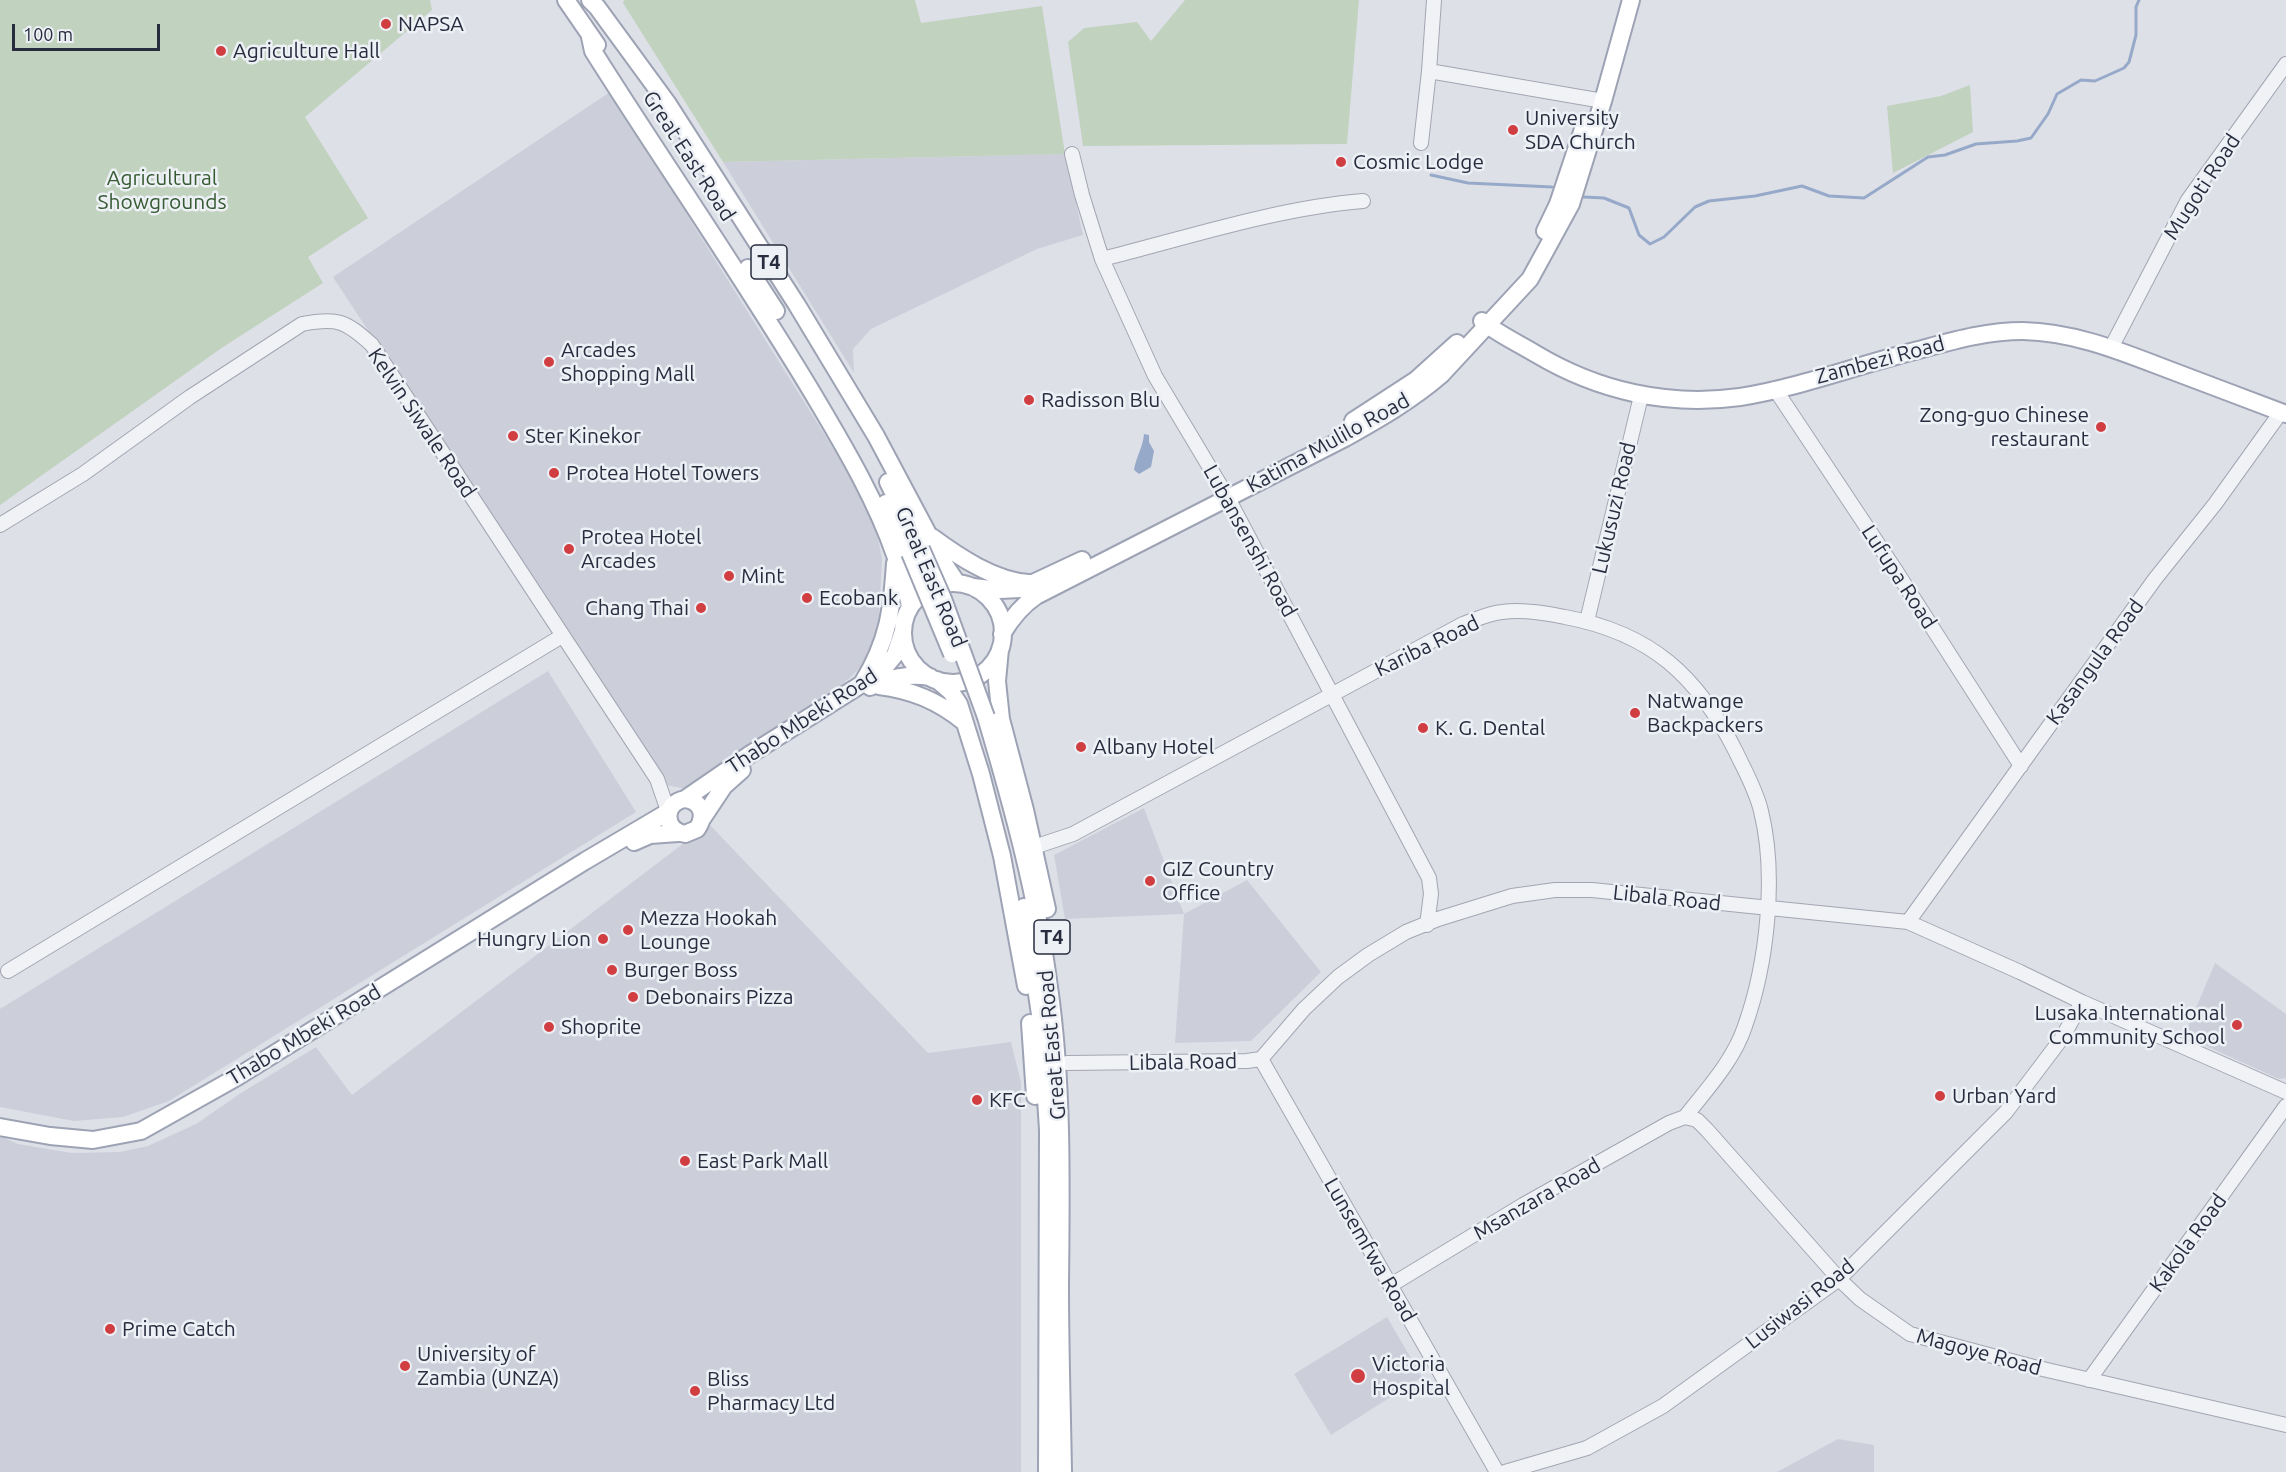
<!DOCTYPE html>
<html>
<head>
<meta charset="utf-8">
<style>
  body { margin:0 }
  #map { position:relative; width:2286px; height:1472px; overflow:hidden; background:#dee0e8; font-family:Ubuntu,sans-serif }
  canvas { display:block }
  .scale { position:absolute; left:12px; top:24px; width:148px; height:27px; box-sizing:border-box; border:3px solid #272c3f; border-top:0; padding-left:8px; font-size:18px; line-height:21px; white-space:nowrap; color:#272c3f; -webkit-text-stroke:4px #edf0f5; paint-order:stroke }
</style>
</head>
<body>
<div id="map">
<canvas width="2286" height="1472"></canvas>
<div class="scale">100 m</div>
</div>
<script>
const context = document.querySelector('canvas').getContext('2d');
context.lineJoin = 'round';
function paint(path, color) { context.fillStyle = color; context.fill(path, 'evenodd'); }
function trace(path, color, width, dash) { context.strokeStyle = color; context.lineWidth = width; context.lineCap = dash ? 'butt' : 'round'; context.setLineDash(dash || []); context.stroke(path); }
function write(font, color, halo, rows, align = 'center') {
  context.font = font + ' Ubuntu,sans-serif'; context.lineWidth = 5; context.setLineDash([]); context.textBaseline = 'middle'; context.strokeStyle = halo; context.fillStyle = color; for (const [text, x, y, turn = 0] of rows) {
    context.save(); context.translate(x, y); context.rotate((+turn || 0) * Math.PI / 180); context.textAlign = isNaN(turn) ? turn : align; if (halo) context.strokeText(text, 0, 0); context.fillText(text, 0, 0); context.restore();
  }
}
paint(new Path2D(`
  M610,92l235,375 32,66 5,26 -3,61 -5,21 -11,23 -11,12 -26,22 -135,92 -25,-5 -333,-508z
  M1065,154l18,81 -46,14 -166,80 -18,20 1,24 -131,-211z
  M548,671l88,141 -467,289 -46,16 -49,4 -74,-14v-98z
  M1144,808l40,106 63,-34 74,92 -70,69 -76,2 9,-129 -119,5 -11,-64z
  M709,824l219,229 83,-11 10,40v390h-1021v-336l18,8 54,9 48,-1 28,-6 48,-22 45,-31 75,-46 36,48z
  M2215,963l71,51v64l-7,1 -95,-43z
  M1387,1317l35,60 -91,58 -37,-61z
  M1838,1439l36,6v27h-97z`), '#cccfda');
paint(new Path2D(`
  M0,0h430l2,10 -127,107 63,101 -60,39 15,26 -100,64 -223,158z
  M624,0h291l6,23 121,-17 23,148 -342,8 -100,-159z
  M1185,0h174l-12,144 -264,2 -15,-104 16,-14 53,-6 14,19z
  M1970,85l3,47 -80,41 -6,-67 54,-10z`), '#c1d2bf');
paint(new Path2D(`
  M1144,434l5,1v7l5,9 -3,16 -12,7 -5,-4c2,-13 9,-23 10,-36z`), '#97a9c9');
trace(new Path2D(`
  M1431,175l37,8 84,4
  M1584,197l20,1 25,10 10,27 11,9 14,-7 31,-30 14,-6 46,-5 47,-10 27,10 35,2 64,-41 17,-2 31,-11 41,-3 14,-3 17,-24 9,-20 24,-14 14,1 29,-13 5,-6 7,-27v-28l3,-7`), '#97a9c9', 3);
const minor = new Path2D(`
  M1434,0l-5,71 174,30
  M1421,143l8,-72
  M1072,154l10,41 20,64 53,117 73,122 201,380 2,16 -4,31
  M1102,259c84,-21 175,-51 261,-58
  M2111,348l77,-148 98,-136
  M1775,389l121,182 125,195
  M0,525l83,-51 107,-77 112,-73c35,-7 44,-3 70,21l285,434 11,32
  M1587,621l54,-225
  M1034,847l39,-13 390,-210c12,-4 26,-11 39,-12 20,-3 44,1 63,5 86,16 133,59 171,135 9,19 20,38 25,59 16,65 6,153 -16,215 -11,34 -38,63 -60,91
  M1908,922l247,-343 60,-75 66,-92
  M8,971l554,-335
  M1261,1059l236,413
  M1067,1063l180,-2 14,-2 43,-50 34,-32 30,-22 38,-23 32,-13 74,-23 43,-6h37l316,32 112,50 62,30 204,90
  M1685,1117l12,3 10,10 132,149 21,20 50,35 124,33 252,58
  M1391,1285l132,-80 146,-82 16,-6
  M2089,1380l197,-274
  M1505,1472l82,-24 76,-42 176,-127 167,-167 56,-74 20,-36`);
const major = new Path2D(`
  M566,0l31,45
  M590,0l7,7 71,97 129,201 79,131 67,126 14,21
  M590,37l3,14c75,119 155,233 226,353 29,49 57,97 76,151 6,17 12,33 15,52
  M1545,231l13,-27 26,-78
  M748,268l28,43
  M1482,321c16,13 36,22 54,33 62,37 132,53 204,43 57,-9 112,-30 167,-44 39,-10 75,-22 116,-22 51,1 97,20 144,38 40,15 79,30 119,45
  M1353,421l63,-41 41,-37
  M888,482l33,67
  M886,503l24,50
  M932,537c27,20 63,44 97,46
  M903 633a50 50 0 1 1 100 0a50 50 0 1 1-100 0Z
  M973,587l27,3 20,-1 62,-29
  M1002,634c9,-15 19,-28 34,-38l309,-158c34,-19 67,-38 96,-63l89,-96 41,-75 32,-103 28,-101
  M1000,649l-3,32 4,38 24,91 22,99
  M937,680l14,12 8,12 22,70 21,82 24,130
  M863,682c25,-41 29,-72 32,-119
  M879,686c33,4 59,15 85,36
  M870,687c17,-10 41,-13 60,-10
  M986,717c26,88 51,178 63,270 14,98 12,199 11,299 0,62 2,124 3,186
  M685,799c17,2 21,17 12,30l-12,5c-22,-4 -22,-31 0,-35l64,-44 132,-83 14,-17 8,-24
  M702,819l22,-33 18,-16
  M634,842l16,-7 28,-2
  M1024,907l17,114 7,109 -1,342
  M1030,1023l5,73
  M0,1127l50,9 43,4 48,-9 96,-54 348,-216 83,-49`);
trace(minor, '#a3a6b2', 16);
trace(major, '#9da3b4', 20);
trace(minor, '#f0f2f6', 14);
trace(major, '#fff', 16);
const majorBridge = new Path2D(`
  M921,549l22,50 43,118
  M910,553l42,101`);
trace(majorBridge, '#9da3b4', 20, []);
trace(majorBridge, '#fff', 16);
for (const [x, y, r, color] of [
  [386,24,6,"#d13e42"],
  [221,51,6,"#d13e42"],
  [1513,130,6,"#d13e42"],
  [1341,162,6,"#d13e42"],
  [549,362,6,"#d13e42"],
  [1029,400,6,"#d13e42"],
  [2101,427,6,"#d13e42"],
  [513,436,6,"#d13e42"],
  [554,473,6,"#d13e42"],
  [569,549,6,"#d13e42"],
  [729,576,6,"#d13e42"],
  [807,598,6,"#d13e42"],
  [701,608,6,"#d13e42"],
  [1635,713,6,"#d13e42"],
  [1423,728,6,"#d13e42"],
  [1081,747,6,"#d13e42"],
  [1150,881,6,"#d13e42"],
  [628,930,6,"#d13e42"],
  [603,939,6,"#d13e42"],
  [612,970,6,"#d13e42"],
  [633,997,6,"#d13e42"],
  [2237,1025,6,"#d13e42"],
  [549,1027,6,"#d13e42"],
  [1940,1096,6,"#d13e42"],
  [977,1100,6,"#d13e42"],
  [685,1161,6,"#d13e42"],
  [110,1329,6,"#d13e42"],
  [405,1366,6,"#d13e42"],
  [1358,1376,8,"#d13e42"],
  [695,1391,6,"#d13e42"]
]) { const dot = new Path2D(); dot.arc(x, y, r, 0, 2 * Math.PI); context.fillStyle = color; context.fill(dot); trace(dot, '#edf0f5', 2); }
for (const [x, y, w] of [
  [769,262,36],
  [1052,937,36]
]) { const box = new Path2D(); box.roundRect(x - w / 2, y - 17, w, 34, 4.5); context.fillStyle = '#edf0f5'; context.fill(box); trace(box, '#272c3f', 1.5); }
write('bold 20px', '#272c3f', null, [
  ["T4",769,262],
  ["T4",1052,937]
]);
write('21px', '#272c3f', '#edf0f5', [
  ["NAPSA",398,24],
  ["Agriculture Hall",233,51],
  ["University",1525,118],
  ["SDA Church",1525,142],
  ["Cosmic Lodge",1353,162],
  ["Arcades",561,350],
  ["Shopping Mall",561,374],
  ["Radisson Blu",1041,400],
  ["Zong-guo Chinese",2089,415,"right"],
  ["restaurant",2089,439,"right"],
  ["Ster Kinekor",525,436],
  ["Protea Hotel Towers",566,473],
  ["Protea Hotel",581,537],
  ["Arcades",581,561],
  ["Mint",741,576],
  ["Ecobank",819,598],
  ["Chang Thai",689,608,"right"],
  ["Natwange",1647,701],
  ["Backpackers",1647,725],
  ["K. G. Dental",1435,728],
  ["Albany Hotel",1093,747],
  ["GIZ Country",1162,869],
  ["Office",1162,893],
  ["Mezza Hookah",640,918],
  ["Lounge",640,942],
  ["Hungry Lion",591,939,"right"],
  ["Burger Boss",624,970],
  ["Debonairs Pizza",645,997],
  ["Lusaka International",2225,1013,"right"],
  ["Community School",2225,1037,"right"],
  ["Shoprite",561,1027],
  ["Urban Yard",1952,1096],
  ["KFC",989,1100],
  ["East Park Mall",697,1161],
  ["Prime Catch",122,1329],
  ["University of",417,1354],
  ["Zambia (UNZA)",417,1378],
  ["Victoria",1372,1364],
  ["Hospital",1372,1388],
  ["Bliss",707,1379],
  ["Pharmacy Ltd",707,1403]
], 'left');
write('21px', '#272c3f', '#edf0f5', [
  ["Great East Road",689,156,57],
  ["Mugoti Road",2202,187,-57],
  ["Zambezi Road",1880,360,-15],
  ["Kelvin Siwale Road",422,423,56],
  ["Katima Mulilo Road",1328,443,-29],
  ["Lukusuzi Road",1614,508,-77],
  ["Lubansenshi Road",1250,541,61],
  ["Great East Road",931,577,67],
  ["Lufupa Road",1899,577,57],
  ["Kariba Road",1427,646,-26],
  ["Kasangula Road",2095,662,-54],
  ["Thabo Mbeki Road",802,721,-33],
  ["Libala Road",1667,898,6],
  ["Thabo Mbeki Road",304,1035,-31],
  ["Great East Road",1052,1045,-95],
  ["Libala Road",1183,1062,-1],
  ["Msanzara Road",1537,1199,-30],
  ["Kakola Road",2188,1243,-54],
  ["Lunsemfwa Road",1370,1250,60],
  ["Lusiwasi Road",1800,1304,-38],
  ["Magoye Road",1979,1352,15]
]);
write('21px', '#365b33', '#edf0f5', [
  ["Agricultural",162,178],
  ["Showgrounds",162,202]
]);
</script>
</body>
</html>
